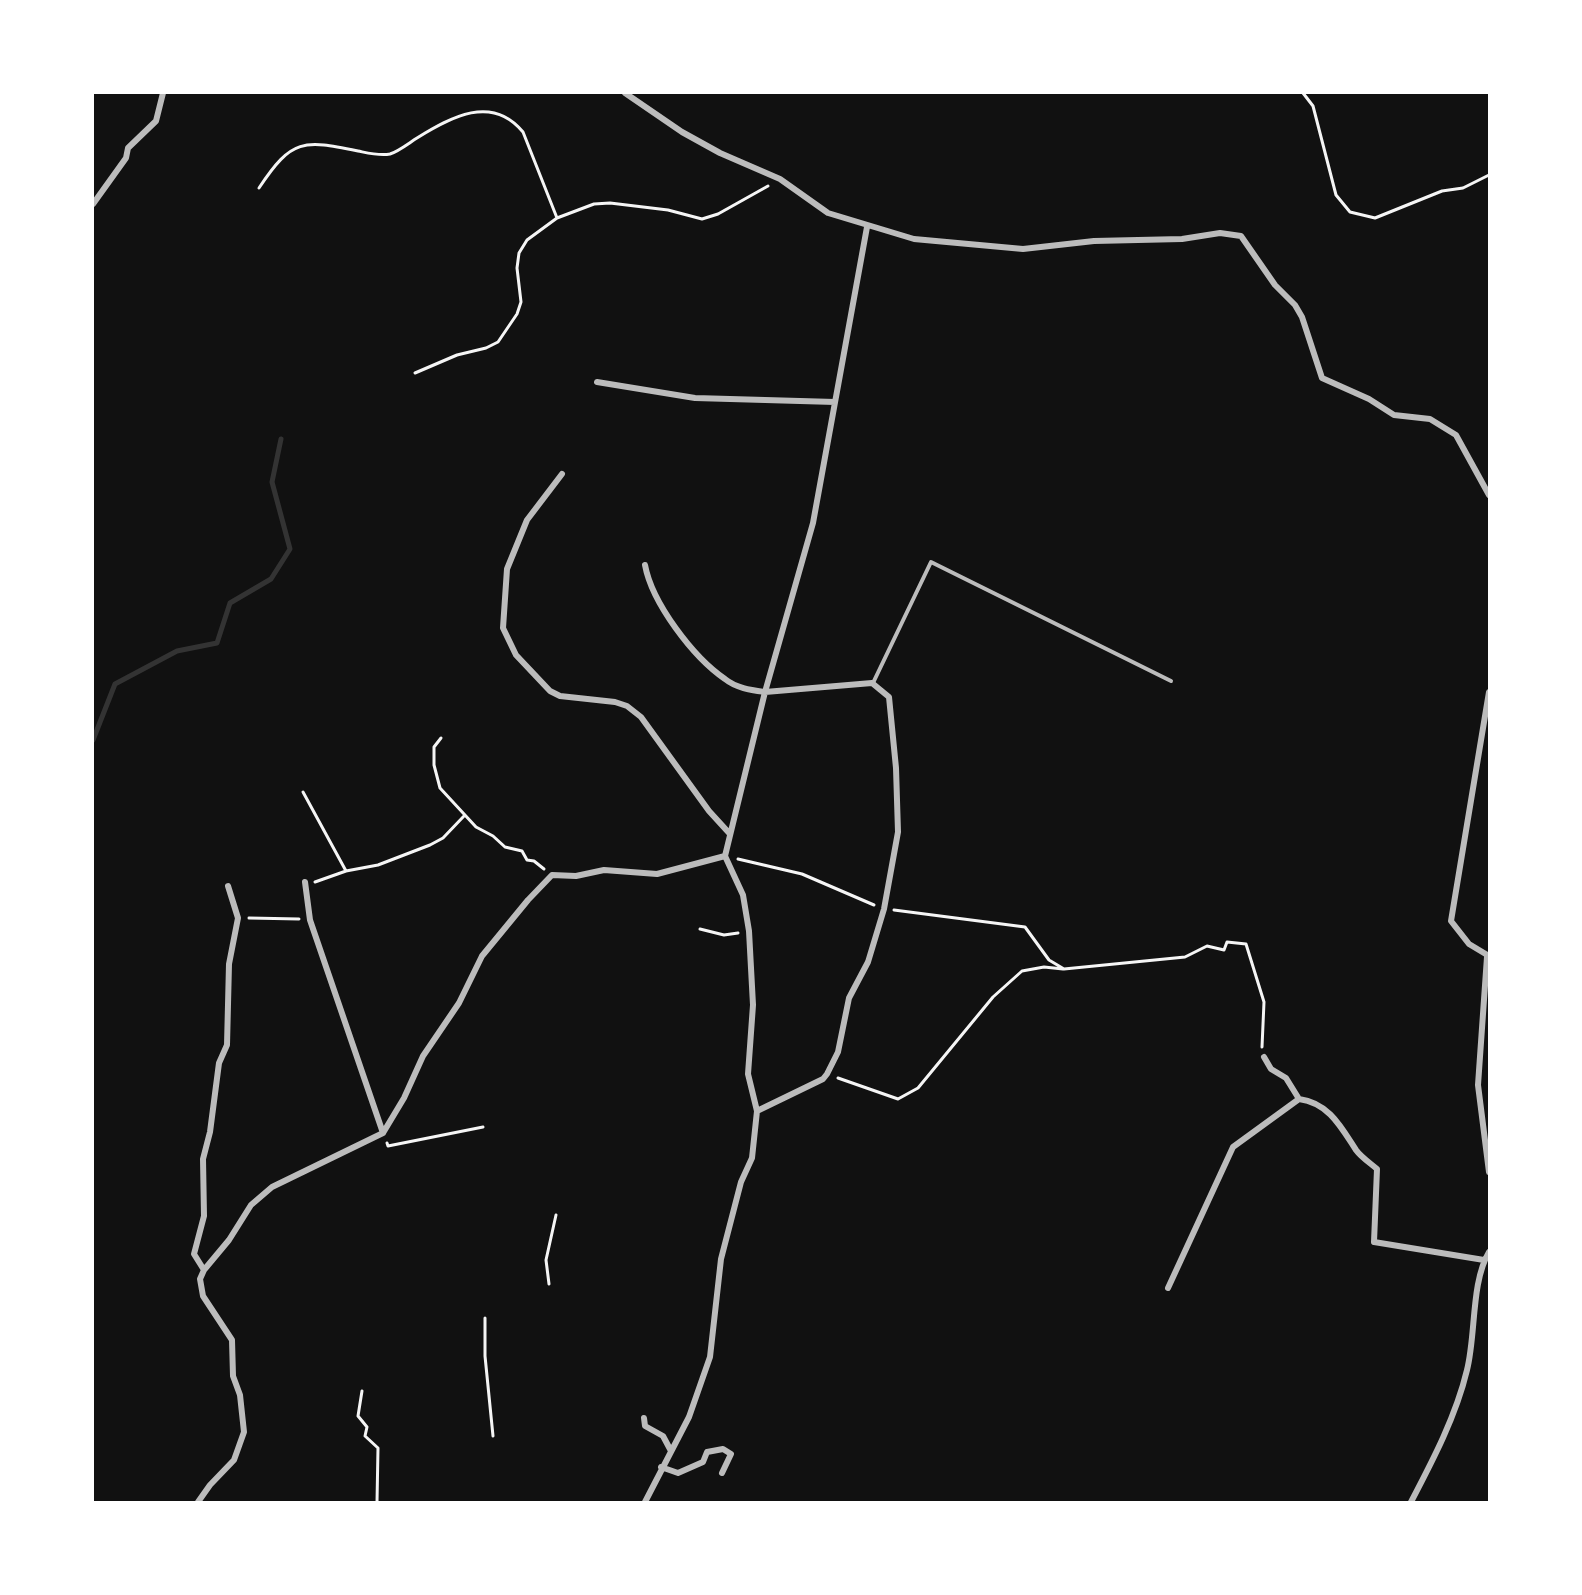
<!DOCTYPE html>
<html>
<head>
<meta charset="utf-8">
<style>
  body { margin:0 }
  #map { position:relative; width:1582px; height:1595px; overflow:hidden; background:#111; font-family:"Source Sans 3",sans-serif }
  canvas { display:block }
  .frame { position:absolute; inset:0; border:94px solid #fff; pointer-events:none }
</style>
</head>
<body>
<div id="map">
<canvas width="1582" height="1595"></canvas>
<div class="frame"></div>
</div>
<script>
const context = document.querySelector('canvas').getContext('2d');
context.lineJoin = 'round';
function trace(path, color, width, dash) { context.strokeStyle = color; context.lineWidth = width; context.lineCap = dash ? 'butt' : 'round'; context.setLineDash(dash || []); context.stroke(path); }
trace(new Path2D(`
  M93,740l22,-56 62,-33 40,-8 13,-40 41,-24 19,-30 -18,-67 9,-43`), '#333', 5);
trace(new Path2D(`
  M1303,93l10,13 23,89 14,17 25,6 67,-27 21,-3 26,-13
  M259,188c33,-50 44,-48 99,-37 10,2 21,5 32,3 9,-3 19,-11 27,-16 34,-21 75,-44 106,-6l34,86
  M415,373l42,-18 29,-7 12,-6 19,-28 4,-12 -4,-34 2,-15 8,-13 30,-22 37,-14 16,-1 58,7 34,9 16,-5 50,-28
  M441,738l-7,9v18l6,23 36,39 17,9 12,11 17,4 5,9 7,1 10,8
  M303,792l43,79
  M738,859l64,15 72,31
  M315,882l31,-11 32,-6 52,-20 13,-7 21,-22
  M894,910l131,17 24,33 15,9 121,-12 22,-11 17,4 3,-8 19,2 18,58 -2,45
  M249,918l50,1
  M700,929l24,6 14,-2
  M838,1078l60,21 20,-11 75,-91 29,-26 22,-4 19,2
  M387,1143l1,3 95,-19
  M549,1284l-3,-24 10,-45
  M485,1318v38l8,80
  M362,1391l-4,25 9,11 -2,9 13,12 -1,54`), '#f5f5f5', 3);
trace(new Path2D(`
  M873,683l58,-121 240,119`), '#bcbcbc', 4);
trace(new Path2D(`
  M625,93l57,39 38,21 60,26 48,34 86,26 109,10 71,-8 88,-2 38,-6 21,3 34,49 20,20 7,12 20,61 47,21 25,16 36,4 26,16 33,60
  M93,204l33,-46 2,-10 28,-27 7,-28
  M597,382l98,16 140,4
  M562,474l-35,46 -20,49 -4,59 13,27 34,36 10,5 55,6 12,4 14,11 68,94 21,23
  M1489,692l-38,229 18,23 20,12
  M305,882l5,38 73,213
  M1487,957l-9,128 11,87
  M1264,1057l7,12 15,9 13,21c30,4 42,28 57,51 5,7 14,13 21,19l-3,73 110,18
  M757,1111l66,-32 4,-5 11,-22 11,-54 19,-36 16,-53 14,-77 -2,-64 -7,-71 -17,-14 -107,9 48,-169 54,-296
  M204,1270l-10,-16 10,-38 -1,-57 7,-27 9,-69 8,-18 2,-81 9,-46 -10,-32
  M1168,1288l65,-141 66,-48
  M644,1418l1,8 18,10 8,15
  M661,1467l17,6 25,-11 4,-10 16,-3 8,5 -9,19
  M198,1502l12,-17 24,-25 10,-28 -4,-37 -7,-19 -1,-36 -29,-44 -3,-17 4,-9 25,-30 22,-35 21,-18 111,-54 21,-35 19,-42 36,-53 23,-47 46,-56 24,-25 24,1 28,-6 53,4 68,-18
  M645,1502l44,-85 21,-60 11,-98 20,-77 11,-24 5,-47 -9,-37 5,-69 -4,-74 -6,-36 -18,-39 40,-164c-14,-2 -29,-4 -40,-13 -32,-22 -73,-76 -80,-114
  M1411,1502c22,-42 45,-86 56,-132 9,-35 4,-88 22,-118`), '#bcbcbc', 6);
</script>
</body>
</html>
